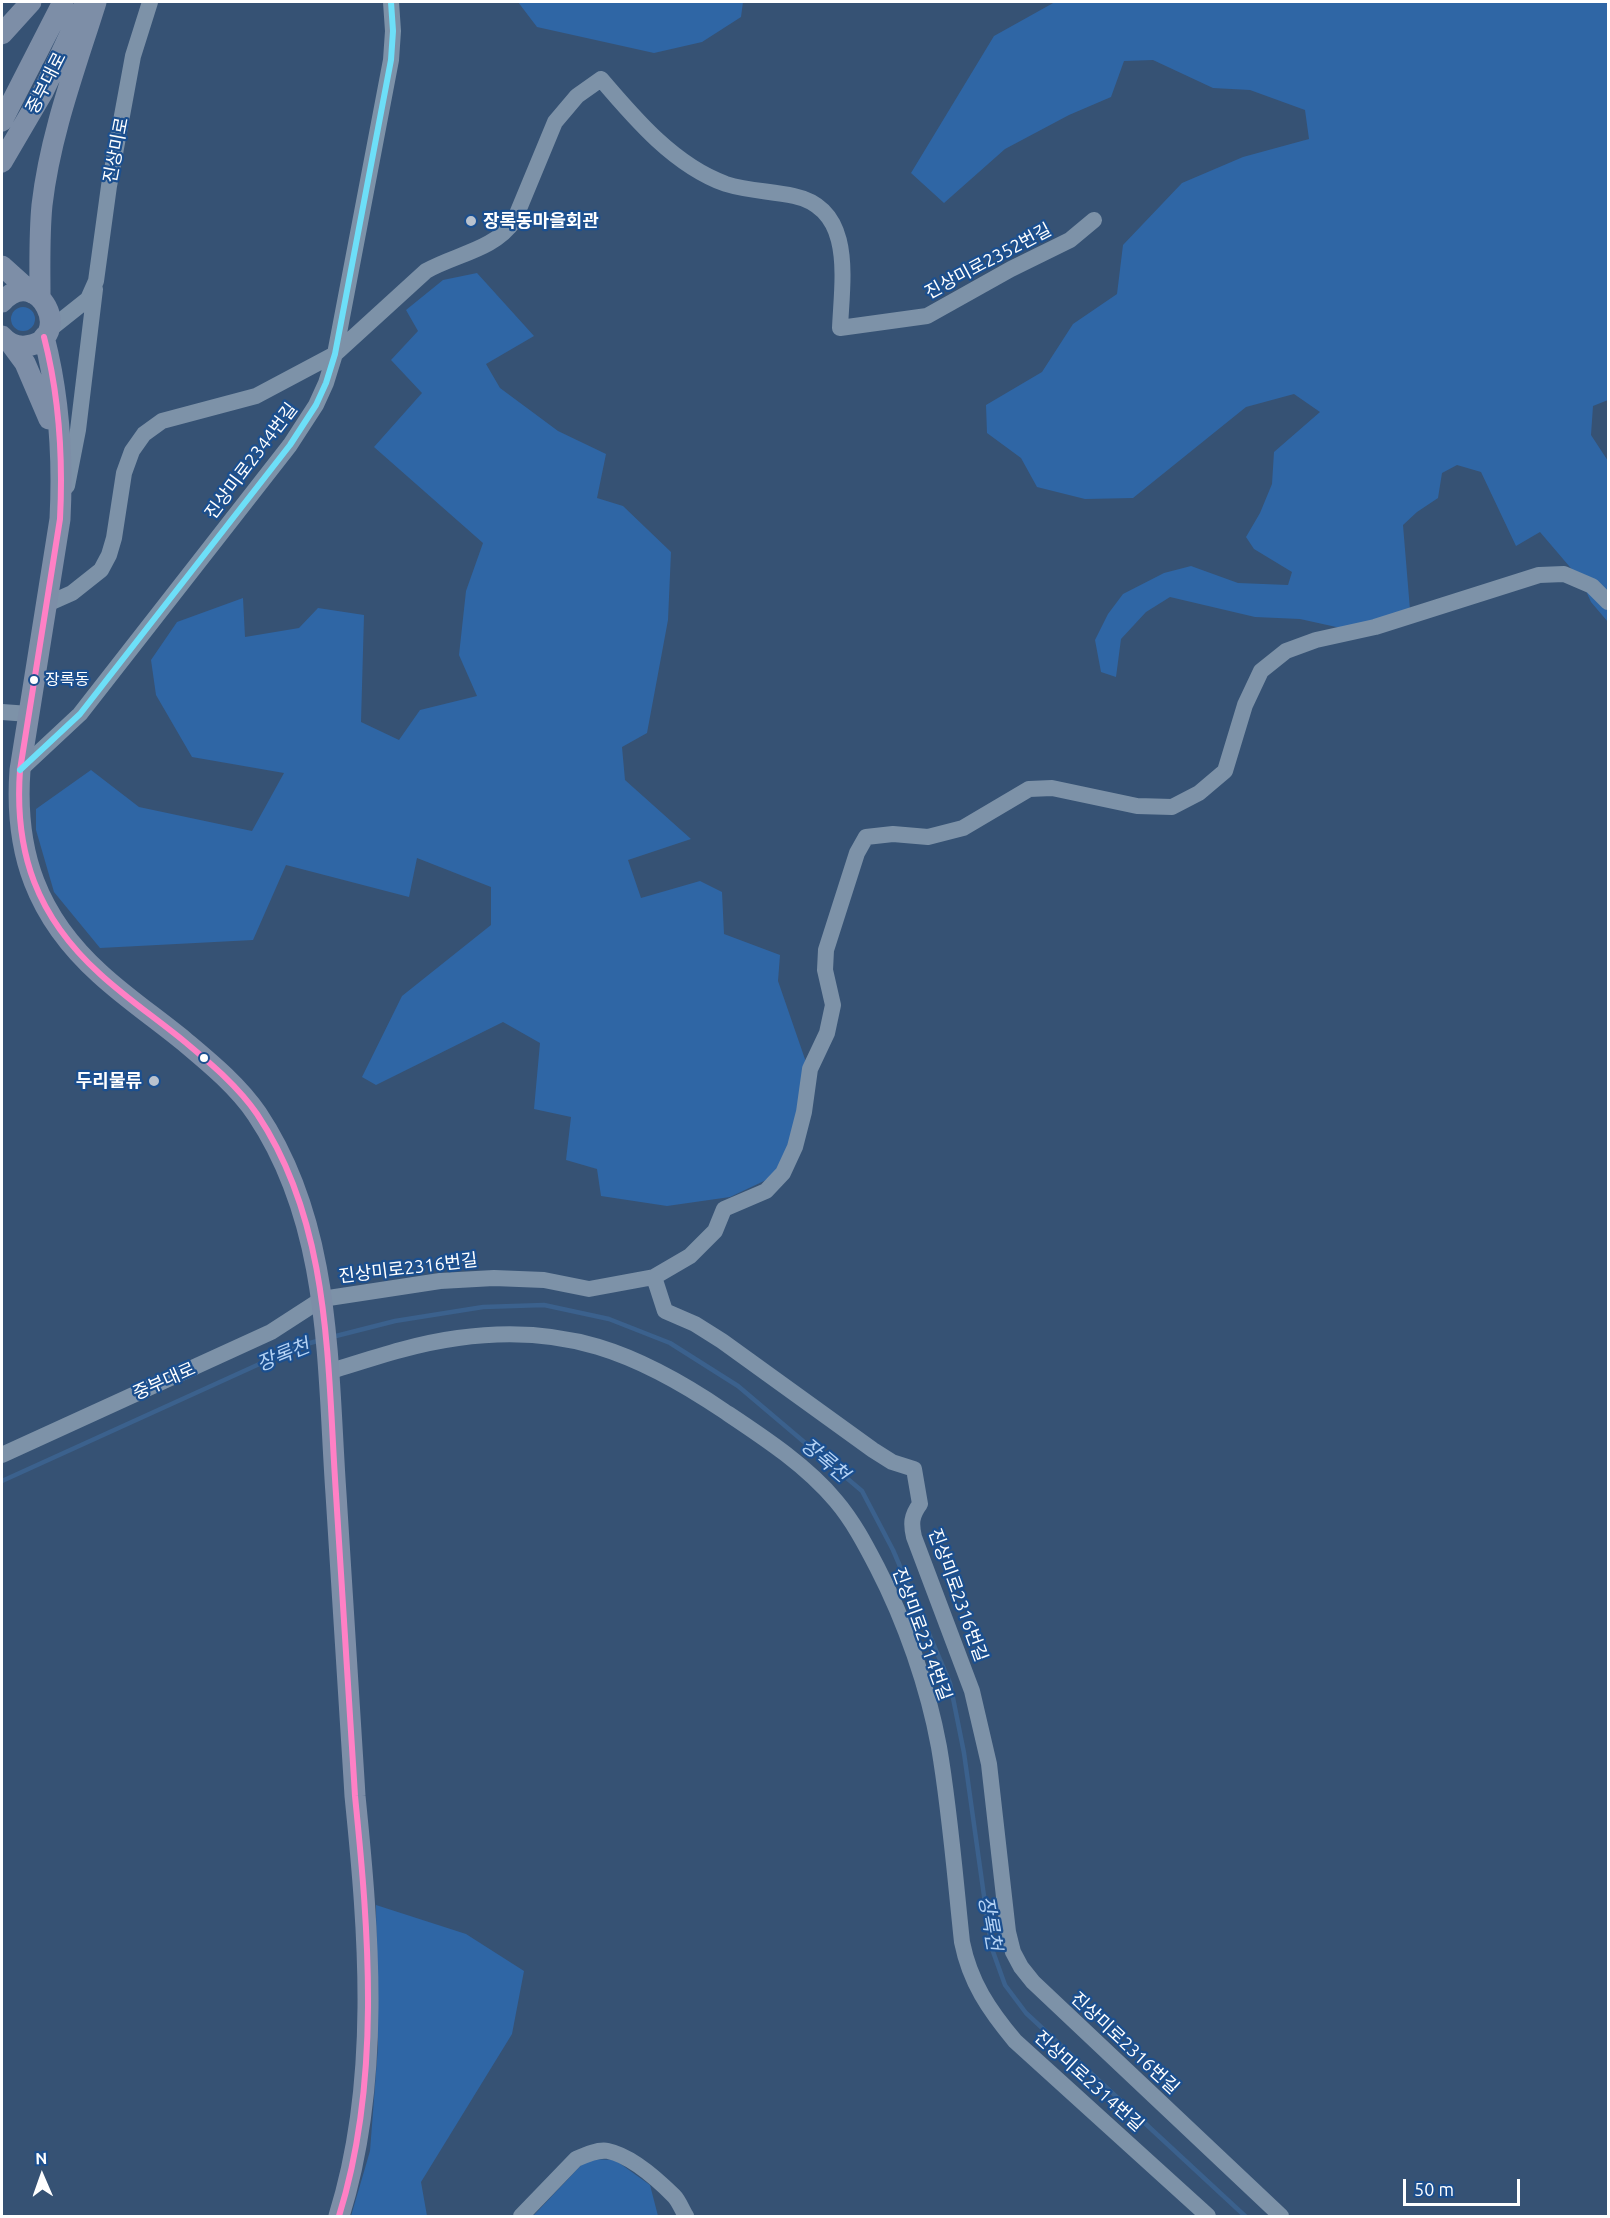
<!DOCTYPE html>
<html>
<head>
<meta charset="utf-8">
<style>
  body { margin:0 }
  #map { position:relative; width:1610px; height:2218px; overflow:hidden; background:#365274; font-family:Ubuntu,sans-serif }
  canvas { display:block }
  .frame { position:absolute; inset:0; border:3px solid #fff; pointer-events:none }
  .north { position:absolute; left:12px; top:2146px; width:60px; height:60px; -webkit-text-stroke:4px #1b4f8f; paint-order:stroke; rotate:358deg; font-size:16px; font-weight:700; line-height:24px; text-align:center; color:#fff }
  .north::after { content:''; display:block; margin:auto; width:21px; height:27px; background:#fff; clip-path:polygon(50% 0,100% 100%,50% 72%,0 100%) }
  .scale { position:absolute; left:1403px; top:2179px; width:117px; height:27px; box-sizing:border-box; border:3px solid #fff; border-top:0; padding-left:8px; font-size:18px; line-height:21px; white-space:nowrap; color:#fff; -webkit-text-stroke:4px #1b4f8f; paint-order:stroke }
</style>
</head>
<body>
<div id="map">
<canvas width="1610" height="2218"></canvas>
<div class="frame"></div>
<div class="north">N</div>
<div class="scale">50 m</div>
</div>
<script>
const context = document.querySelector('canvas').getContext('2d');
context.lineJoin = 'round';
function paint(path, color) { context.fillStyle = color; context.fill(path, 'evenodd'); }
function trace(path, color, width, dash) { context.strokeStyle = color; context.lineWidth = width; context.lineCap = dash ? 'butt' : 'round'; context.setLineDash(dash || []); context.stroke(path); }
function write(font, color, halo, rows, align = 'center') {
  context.font = font + ' Ubuntu,"Noto Sans KR",sans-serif'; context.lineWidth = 4.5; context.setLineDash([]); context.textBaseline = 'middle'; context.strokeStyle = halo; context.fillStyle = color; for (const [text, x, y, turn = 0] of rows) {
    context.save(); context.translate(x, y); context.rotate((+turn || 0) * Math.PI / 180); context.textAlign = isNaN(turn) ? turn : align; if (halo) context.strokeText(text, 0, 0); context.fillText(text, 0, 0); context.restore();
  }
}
paint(new Path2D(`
  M518,2h225l-2,15 -39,25 -48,11 -117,-26z
  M1055,2h553v398l-15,6 -2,29 17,26v161l-17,-20 -10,-22 -41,-48 -24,14 -35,-74 -24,-7 -15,8 -4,25 -21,14 -14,13 8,97 -43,12 -68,-15 -45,-2 -85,-20 -24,15 -25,27 -5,38 -15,-5 -6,-32 13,-26 15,-20 41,-21 27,-7 47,17 50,2 4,-13 -38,-23 -8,-12 14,-24 12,-29 2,-32 46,-40 -26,-18 -48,13 -113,91 -48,1 -48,-12 -16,-29 -34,-25 -1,-28 56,-33 31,-48 44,-30 6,-49 59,-62 61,-26 66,-18 -4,-29 -55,-20 -37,-2 -60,-28 -29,1 -13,36 -42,18 -64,34 -61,54 -33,-30 83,-137z
  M477,273l57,63 -48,28 14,24 58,43 48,23 -9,44 26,8 48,46 -3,68 -21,113 -25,14 3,33 66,59 -63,21 13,38 59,-17 22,11 2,42 56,21 -2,26 29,84 -8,49 -18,59 -51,24 -63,9 -66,-10 -4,-27 -31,-9 5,-43 -37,-8 6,-66 -37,-21 -127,63 -14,-8 40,-81 89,-71v-38l-74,-29 -8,39 -123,-32 -33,75 -153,8 -46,-56 -18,-62v-21l55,-39 48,37 113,24 32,-58 -92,-16 -36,-62 -5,-35 26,-38 66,-24 2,39 54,-9 19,-20 46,7 -3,107 38,18 21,-30 57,-14 -18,-41 7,-64 17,-48 -109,-96 48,-54 -31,-33 27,-29 -12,-21 37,-30z
  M11 319a12 12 0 1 1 24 0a12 12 0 1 1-24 0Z
  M376,1905l90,29 58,37 -12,63 -91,148 6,34h-76l19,-65 8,-104z
  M587,2159l28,1 35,25 8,31h-125z`), '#2f66a5');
trace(new Path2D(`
  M332,1337l63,-16 88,-14 61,-2 65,14 61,24 68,43 124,105 31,59 57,133 14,70 27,193 14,39 21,28 219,203
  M2,1481l297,-135 22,-6`), '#3b618d', 4.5);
trace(new Path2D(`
  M49,330l39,-31 8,-18 13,-95 24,-130 17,-54
  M67,486l11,-56 17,-141
  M45,605l27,-12 29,-23 8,-15 5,-17 10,-65 8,-22 12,-17 18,-13 94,-25 79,-42 91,-83c30,-17 68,-21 88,-50l41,-99 22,-26 24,-17c34,40 74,87 125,105 22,7 45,7 68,12 61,13 48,84 46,132l87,-12 84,-47 59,-29 24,-20
  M2,712l27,2
  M20,770l60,-56 210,-269 26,-40 10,-22 9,-29 56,-294 2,-29 -2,-29
  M654,1277l36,-21 25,-25 9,-22 42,-18 17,-18 12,-26 9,-35 6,-43 17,-36 6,-28 -8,-35 1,-20 31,-97 9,-16 27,-3 35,3 35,-9 66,-39 23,-1 85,18 35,1 27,-14 26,-22 20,-66 16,-34 25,-20 30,-11 59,-13 164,-52 25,-1 28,12 16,16
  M328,1372c42,-13 85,-28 130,-34 105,-15 179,14 266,73 39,26 82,54 112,90 17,20 29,43 41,66 28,54 51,120 62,180 11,64 16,130 23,195 8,40 27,68 53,99l193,175
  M2,1455l269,-123 51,-33 118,-18 54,-3 50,2 45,9 65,-12 11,34 30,13 27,17 151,109 19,12 22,7 6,35c-9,12 -9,20 -6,33l58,154 17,73 19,168 5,20 8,15 12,15 248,234
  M521,2216l55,-57c9,-4 22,-10 32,-8 24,5 49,28 66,45 5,5 8,14 12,20`), '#7d92a8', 16);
trace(new Path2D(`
  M2,34l29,-32
  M2,121l61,-119
  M2,162l41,-70 38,-81
  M2,266l30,27
  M40,297c0,-30 -1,-61 2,-92 8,-70 33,-136 54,-203
  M2,302c35,-40 75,38 24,44 -9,1 -18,-3 -24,-10
  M44,337c15,58 19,123 16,182l-40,251c-6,83 17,147 80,204 26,24 57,45 85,68 25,21 53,44 72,72 75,112 70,251 79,380 6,100 13,201 19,302 14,138 26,285 -16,420
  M11,344l14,19 24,56`), '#7d8ea7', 21);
trace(new Path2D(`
  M44,337c15,58 19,123 16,182l-40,251c-6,83 17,147 80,204 26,24 57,45 85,68 25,21 53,44 72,72 75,112 70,251 79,380 6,100 13,201 19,302 14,138 26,285 -16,420`), '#ff80c5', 6);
trace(new Path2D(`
  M20,770l60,-56 210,-269 26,-40 10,-22 9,-29 56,-294 2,-29 -2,-29`), '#6ddff8', 6);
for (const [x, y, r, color] of [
  [471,221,6,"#b9c2ce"],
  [34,680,5,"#fff"],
  [204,1058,5,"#fff"],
  [154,1081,6,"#b9c2ce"]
]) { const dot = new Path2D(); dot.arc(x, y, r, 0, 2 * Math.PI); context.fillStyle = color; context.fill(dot); trace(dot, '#1b4f8f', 2); }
write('16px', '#fff', '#1b4f8f', [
  ["장록동",45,680]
], 'left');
write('18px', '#fff', '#1b4f8f', [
  ["중부대로",46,83,-63],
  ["진상미로",116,150,-79],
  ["진상미로2352번길",988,261,-28],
  ["진상미로2344번길",251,461,-53],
  ["진상미로2316번길",408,1268,-7],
  ["중부대로",164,1381,-24],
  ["진상미로2316번길",958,1595,70],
  ["진상미로2314번길",922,1634,70],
  ["진상미로2316번길",1125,2043,43],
  ["진상미로2314번길",1089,2081,42]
]);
write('bold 18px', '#fff', '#1b4f8f', [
  ["장록동마을회관",483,221],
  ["두리물류",142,1081,"right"]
], 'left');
write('italic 20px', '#b5d3f5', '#1b4f8f', [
  ["장록천",283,1355,-22],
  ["장록천",825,1460,40],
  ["장록천",990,1923,80]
]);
</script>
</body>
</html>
